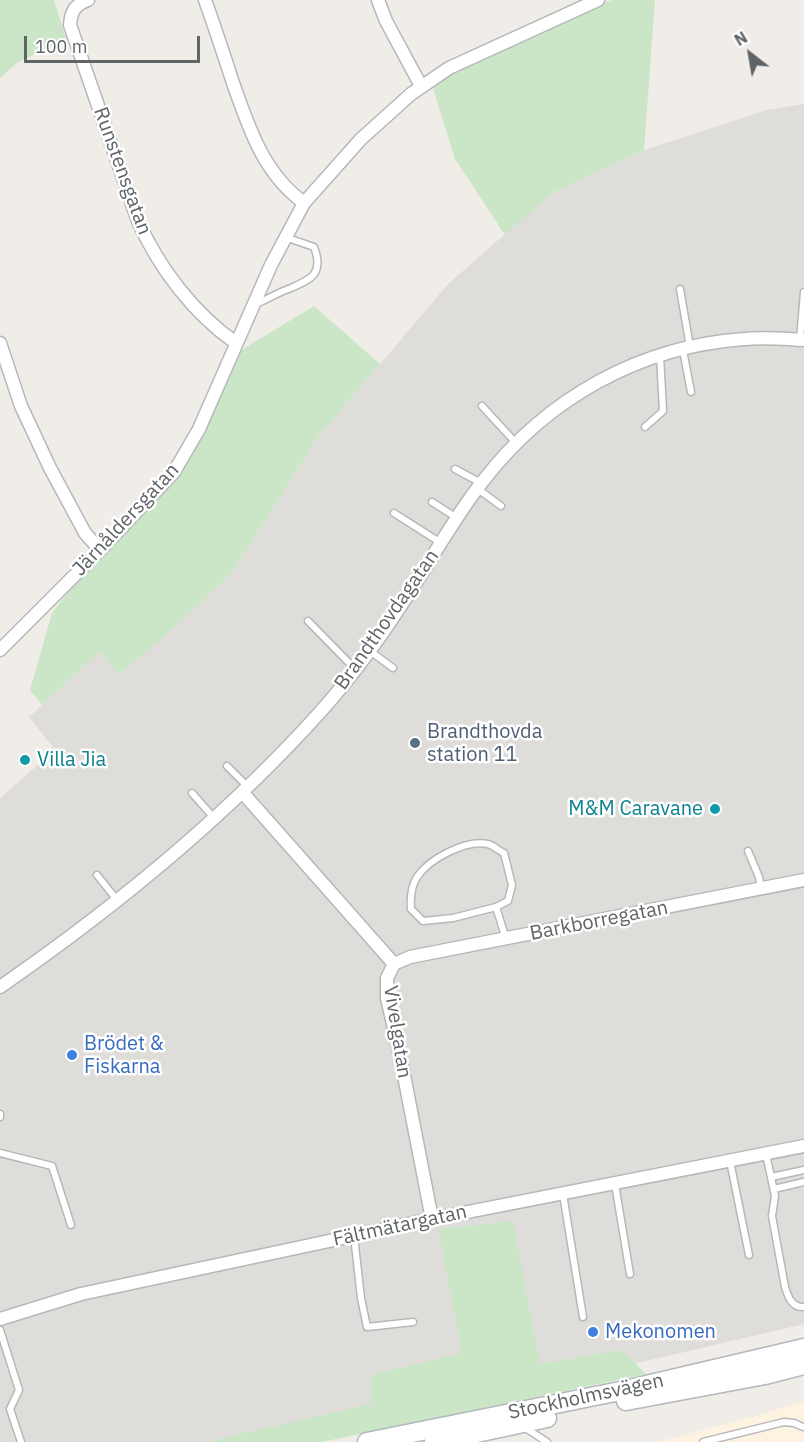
<!DOCTYPE html>
<html>
<head>
<meta charset="utf-8">
<style>
  body { margin:0 }
  #map { position:relative; width:804px; height:1442px; overflow:hidden; background:#f0ede8; font-family:"IBM Plex Sans",sans-serif }
  canvas { display:block }
  .north { position:absolute; left:720px; top:24px; width:60px; height:60px; -webkit-text-stroke:4px #fff; paint-order:stroke; rotate:329deg; font-size:16px; font-weight:700; line-height:24px; text-align:center; color:#5f6467 }
  .north::after { content:''; display:block; margin:auto; width:21px; height:27px; background:#5f6467; clip-path:polygon(50% 0,100% 100%,50% 72%,0 100%) }
  .scale { position:absolute; left:24px; top:36px; width:176px; height:27px; box-sizing:border-box; border:3px solid #5f6467; border-top:0; padding-left:8px; font-size:18px; line-height:21px; white-space:nowrap; color:#5f6467; -webkit-text-stroke:4px #fff; paint-order:stroke }
</style>
</head>
<body>
<div id="map">
<canvas width="804" height="1442"></canvas>
<div class="north">N</div>
<div class="scale">100 m</div>
</div>
<script>
const context = document.querySelector('canvas').getContext('2d');
context.lineJoin = 'round';
function paint(path, color) { context.fillStyle = color; context.fill(path, 'evenodd'); }
function trace(path, color, width, dash) { context.strokeStyle = color; context.lineWidth = width; context.lineCap = dash ? 'butt' : 'round'; context.setLineDash(dash || []); context.stroke(path); }
function write(font, color, halo, rows, align = 'center') {
  context.font = font + ' "IBM Plex Sans",sans-serif'; context.lineWidth = 5; context.setLineDash([]); context.textBaseline = 'middle'; context.strokeStyle = halo; context.fillStyle = color; for (const [text, x, y, turn = 0] of rows) {
    context.save(); context.translate(x, y); context.rotate((+turn || 0) * Math.PI / 180); context.textAlign = isNaN(turn) ? turn : align; if (halo) context.strokeText(text, 0, 0); context.fillText(text, 0, 0); context.restore();
  }
}
paint(new Path2D(`
  M804,1402v40h-146l101,-27 34,-11z`), '#fdf3e0');
paint(new Path2D(`
  M804,104v1220l-503,118h-301v-644l55,-48 -26,-33 70,-65 21,21 111,-99 88,-138 129,-152 104,-91 92,-43 123,-40z`), '#dfddda');
paint(new Path2D(`
  M0,0h54l12,39 -49,24 -17,15z
  M613,0h42l-11,150 -92,43 -47,42 -50,-76 -22,-71 21,-20 130,-62z
  M314,306l66,58 -61,72 -88,138 -71,66 -41,34 -20,-22 -57,53 -12,-15 22,-77 45,-59 81,-88 55,-111z
  M513,1221l27,143 82,-14 24,24 -324,68h-108v-2l157,-36v-29l91,-22 -24,-124z`), '#cae6c6');
const lane = new Path2D(`
  M680,289l10,58
  M256,304c12,-5 23,-12 35,-16 21,-9 33,-15 23,-41l-29,-10
  M800,339l4,-47
  M683,350l8,42
  M482,406l34,37
  M645,427l18,-16 -3,-55
  M455,469l26,14
  M478,489l23,17
  M432,502l25,16
  M394,513l47,30
  M308,621l47,48
  M370,651l23,17
  M227,766l21,21
  M192,793l22,25
  M748,851l11,26 2,11
  M97,875l20,25
  M496,907l12,-6 4,-16 -8,-32c-5,-2 -11,-8 -16,-9 -22,-5 -59,15 -71,33 -6,10 -7,20 -6,32l12,12 30,-3 43,-11 10,32
  M0,1114v3
  M0,1153l52,13 19,59
  M766,1154l9,42 -3,20 13,71c3,10 7,21 19,20
  M730,1161l19,94
  M771,1177l33,-7
  M615,1184l15,90
  M774,1189l30,-7
  M563,1194l20,123
  M354,1236l7,62 6,29 46,-5
  M0,1330l19,60 -9,19 11,33
  M524,1427l23,15
  M703,1442l81,-20 10,1 9,4`);
const street = new Path2D(`
  M88,0c-13,5 -17,11 -18,25l68,196c21,47 56,93 98,122
  M205,0c10,28 19,55 28,83 16,45 30,90 71,120
  M378,0l8,21 35,65
  M0,343l21,63 29,62 35,65 15,17
  M0,650l100,-100 74,-78 25,-43 72,-164 33,-62 57,-64 50,-45 38,-26 149,-68
  M243,793l151,171 -7,14v20l13,57 32,164
  M394,964l16,-7 394,-77
  M0,987c117,-81 227,-171 322,-277 32,-36 61,-76 87,-117 25,-37 46,-77 74,-112 64,-83 157,-135 262,-142 19,-2 39,0 59,1
  M0,1319l81,-25 351,-75 372,-73`);
const secondary = new Path2D(`
  M626,1401l139,-26 39,-10
  M367,1442l258,-52 179,-42
  M434,1442l113,-24`);
trace(lane, '#b5b8bb', 9);
trace(street, '#b5b8bb', 15);
trace(secondary, '#b4b8bb', 21);
trace(lane, '#fff', 6);
trace(street, '#fff', 12);
trace(secondary, '#fff', 18);
for (const [x, y, r, color] of [
  [415,743,6,"#5c6f8a"],
  [25,760,6,"#0f9aa8"],
  [715,809,6,"#0f9aa8"],
  [72,1055,6,"#3f7fe0"],
  [593,1332,6,"#3f7fe0"]
]) { const dot = new Path2D(); dot.arc(x, y, r, 0, 2 * Math.PI); context.fillStyle = color; context.fill(dot); trace(dot, '#fff', 2); }
write('20px', '#5f6467', '#fff', [
  ["Runstensgatan",122,171,70],
  ["Järnåldersgatan",126,520,-47],
  ["Brandthovdagatan",387,620,-55],
  ["Barkborregatan",599,921,-11],
  ["Vivelgatan",397,1032,81],
  ["Fältmätargatan",400,1226,-12],
  ["Stockholmsvägen",586,1397,-12]
]);
write('20px', '#4e5e75', '#fff', [
  ["Brandthovda",427,732],
  ["station 11",427,755]
], 'left');
write('20px', '#0d838f', '#fff', [
  ["Villa Jia",37,760],
  ["M&M Caravane",703,809,"right"]
], 'left');
write('20px', '#366cbe', '#fff', [
  ["Brödet &",84,1044],
  ["Fiskarna",84,1067],
  ["Mekonomen",605,1332]
], 'left');
</script>
</body>
</html>
